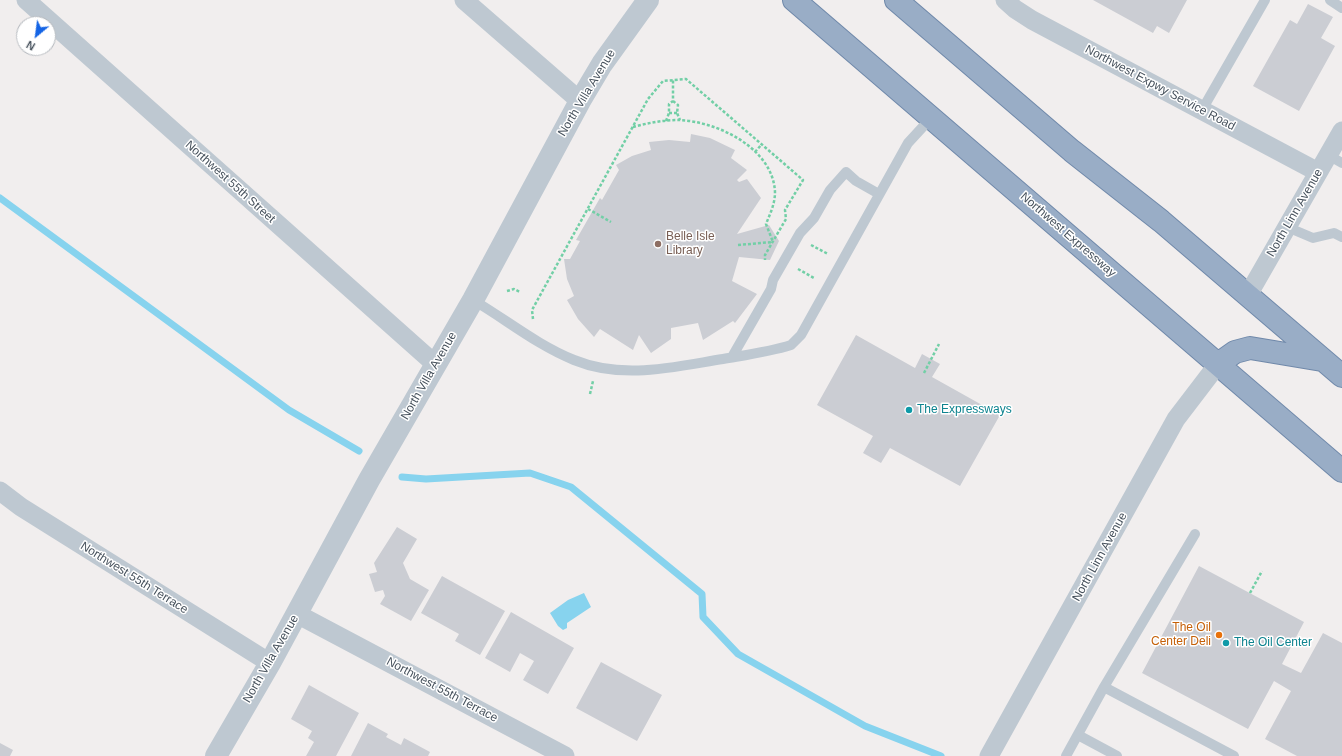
<!DOCTYPE html>
<html>
<head>
<meta charset="utf-8">
<style>
  body { margin:0 }
  #map { position:relative; width:1342px; height:756px; overflow:hidden; background:#f1eeee; font-family:Arial,sans-serif }
  canvas { display:block }
  .north { position:absolute; left:16px; top:16px; width:40px; height:40px; box-sizing:border-box; background:#fff; border:1px solid #b5b9be; border-radius:50%; rotate:209deg; font-size:11px; font-weight:700; line-height:16px; text-align:center; color:#46515c }
  .north::after { content:''; display:block; margin:auto; width:14px; height:18px; background:#1464e5; clip-path:polygon(50% 0,100% 100%,50% 72%,0 100%) }
</style>
</head>
<body>
<div id="map">
<canvas width="1342" height="756"></canvas>
<div class="north">N</div>
</div>
<script>
const context = document.querySelector('canvas').getContext('2d');
context.lineJoin = 'round';
function paint(path, color) { context.fillStyle = color; context.fill(path, 'evenodd'); }
function trace(path, color, width, dash) { context.strokeStyle = color; context.lineWidth = width; context.lineCap = dash ? 'butt' : 'round'; context.setLineDash(dash || []); context.stroke(path); }
function write(font, color, halo, rows, align = 'center') {
  context.font = font + ' Arial,sans-serif'; context.lineWidth = 3; context.setLineDash([]); context.textBaseline = 'middle'; context.strokeStyle = halo; context.fillStyle = color; for (const [text, x, y, turn = 0] of rows) {
    context.save(); context.translate(x, y); context.rotate((+turn || 0) * Math.PI / 180); context.textAlign = isNaN(turn) ? turn : align; if (halo) context.strokeText(text, 0, 0); context.fillText(text, 0, 0); context.restore();
  }
}
paint(new Path2D(`
  M584,593l7,14 -24,16v5l-4,2 -5,-4 -8,-13 18,-13z`), '#87d3ee');
trace(new Path2D(`
  M0,198l289,212 70,41
  M402,477l24,2 104,-6 41,14 131,107 1,23 35,37 127,72 76,30`), '#87d3ee', 7);
paint(new Path2D(`
  M1093,0h94l-18,33 -12,-7 -4,7z
  M1308,4l25,13 -12,21 14,8 -36,65 -46,-25 37,-66 7,4z
  M691,134l19,4 25,12 -4,8 16,12 -10,10 2,2 8,-3 14,19 -24,36 32,-9 10,16 -9,19 -31,-3 -7,24 25,13 -22,29 -2,-2 -30,19 -5,-17 -27,5v11l-20,14 -12,-18 -6,15 -33,-21 -6,8 -16,-18 -11,-19 7,-4 -7,-17 -3,-20h6l10,-18 -4,-1 24,-42 2,2 17,-30 -3,-5 16,-9 19,-6 -2,-8 20,-2 21,2z
  M856,335l59,33 7,-14 18,10 -8,13 68,38 -40,71 -70,-38 -9,15 -18,-10 10,-17 -56,-31z
  M397,527l20,12 -14,24 7,16 19,11 -18,31 -31,-17 5,-8 -2,-6 -8,2 -6,-18 8,-2 -3,-9z
  M1199,566l105,56 -22,42 19,9 22,-40 19,10v113h-45l-32,-17 26,-48 -17,-10 -26,48 -106,-56z
  M442,576l63,35 -25,44 -25,-14 4,-7 -38,-21z
  M511,612l63,36 -26,46 -25,-14 11,-19 -14,-8 -10,19 -25,-14z
  M601,662l61,33 -25,46 -61,-33z
  M309,685l50,28 -23,43h-30l8,-14 -6,-4 4,-7 -21,-12z
  M368,723l20,11 -2,3 15,8 3,-7 26,14 -2,4h-77z
  M0,743l13,7 -3,6h-10z`), '#cbcdd3');
const trunk = new Path2D(`
  M794,0l548,471
  M896,0l176,151 89,70 181,155
  M1218,364l17,-12 15,-4 72,12`);
trace(trunk, '#7089aa', 24);
trace(new Path2D(`
  M673,101l5,4 -1,8 3,7
  M669,113h8
  M666,121l3,-8v-9l4,-3v-21
  M633,127c15,-4 30,-7 45,-7 39,1 95,28 97,72 0,12 -5,22 -9,32l7,18
  M755,152l7,-8
  M588,209l23,13
  M738,245l35,-3
  M811,245l17,9
  M798,269l16,9
  M507,291l7,-2 6,3
  M533,319l-1,-9 116,-211 15,-18 23,-2 117,101 -18,30 1,9 -21,36v5
  M924,373l15,-29
  M590,394l3,-13
  M1250,593l12,-22`), '#72cfa6', 2.5, [3, 2]);
trace(new Path2D(`
  M1330,0l12,8
  M1202,110l63,-110
  M1328,155l14,8
  M1287,227l26,11 21,-5 8,4
  M473,300c34,20 64,45 101,60 49,20 99,7 149,-1 23,-4 46,-7 68,-14l10,-10 107,-192 23,-25
  M732,357l39,-68 2,-9 27,-47 14,-15 16,-28 16,-18 10,9 23,13
  M1104,687l130,69
  M1078,735l39,21
  M1066,756l38,-69 91,-153`), '#bec8d1', 10);
trace(new Path2D(`
  M26,0l409,364
  M464,0l116,101
  M1005,0l10,9 17,11 286,152
  M1248,295l94,-164
  M0,491l21,16 249,156
  M297,614l268,142
  M989,756l187,-337 42,-55`), '#bec8d1', 19);
trace(new Path2D(`
  M216,756l54,-93 99,-183 104,-180 107,-199 22,-37 46,-64`), '#bec8d1', 22);
trace(trunk, '#99adc6', 22);
for (const [x, y, r, color] of [
  [658,244,4,"#8d6e63"],
  [909,410,4,"#0f9aa8"],
  [1219,635,4,"#e8710a"],
  [1226,643,4,"#0f9aa8"]
]) { const dot = new Path2D(); dot.arc(x, y, r, 0, 2 * Math.PI); context.fillStyle = color; context.fill(dot); trace(dot, '#fff', 1.5); }
write('12px', '#46515c', '#fff', [
  ["Northwest Expwy Service Road",1160,88,28],
  ["North Villa Avenue",587,93,-59],
  ["Northwest 55th Street",230,182,42],
  ["North Linn Avenue",1295,213,-60],
  ["Northwest Expressway",1068,235,41],
  ["North Villa Avenue",429,376,-60],
  ["North Linn Avenue",1100,557,-61],
  ["Northwest 55th Terrace",134,578,32],
  ["North Villa Avenue",271,659,-60],
  ["Northwest 55th Terrace",442,690,28]
]);
write('12px', '#785e54', '#fff', [
  ["Belle Isle",666,237],
  ["Library",666,251]
], 'left');
write('12px', '#0d838f', '#fff', [
  ["The Expressways",917,410],
  ["The Oil Center",1234,643]
], 'left');
write('12px', '#c56008', '#fff', [
  ["The Oil",1211,628],
  ["Center Deli",1211,642]
], 'right');
</script>
</body>
</html>
